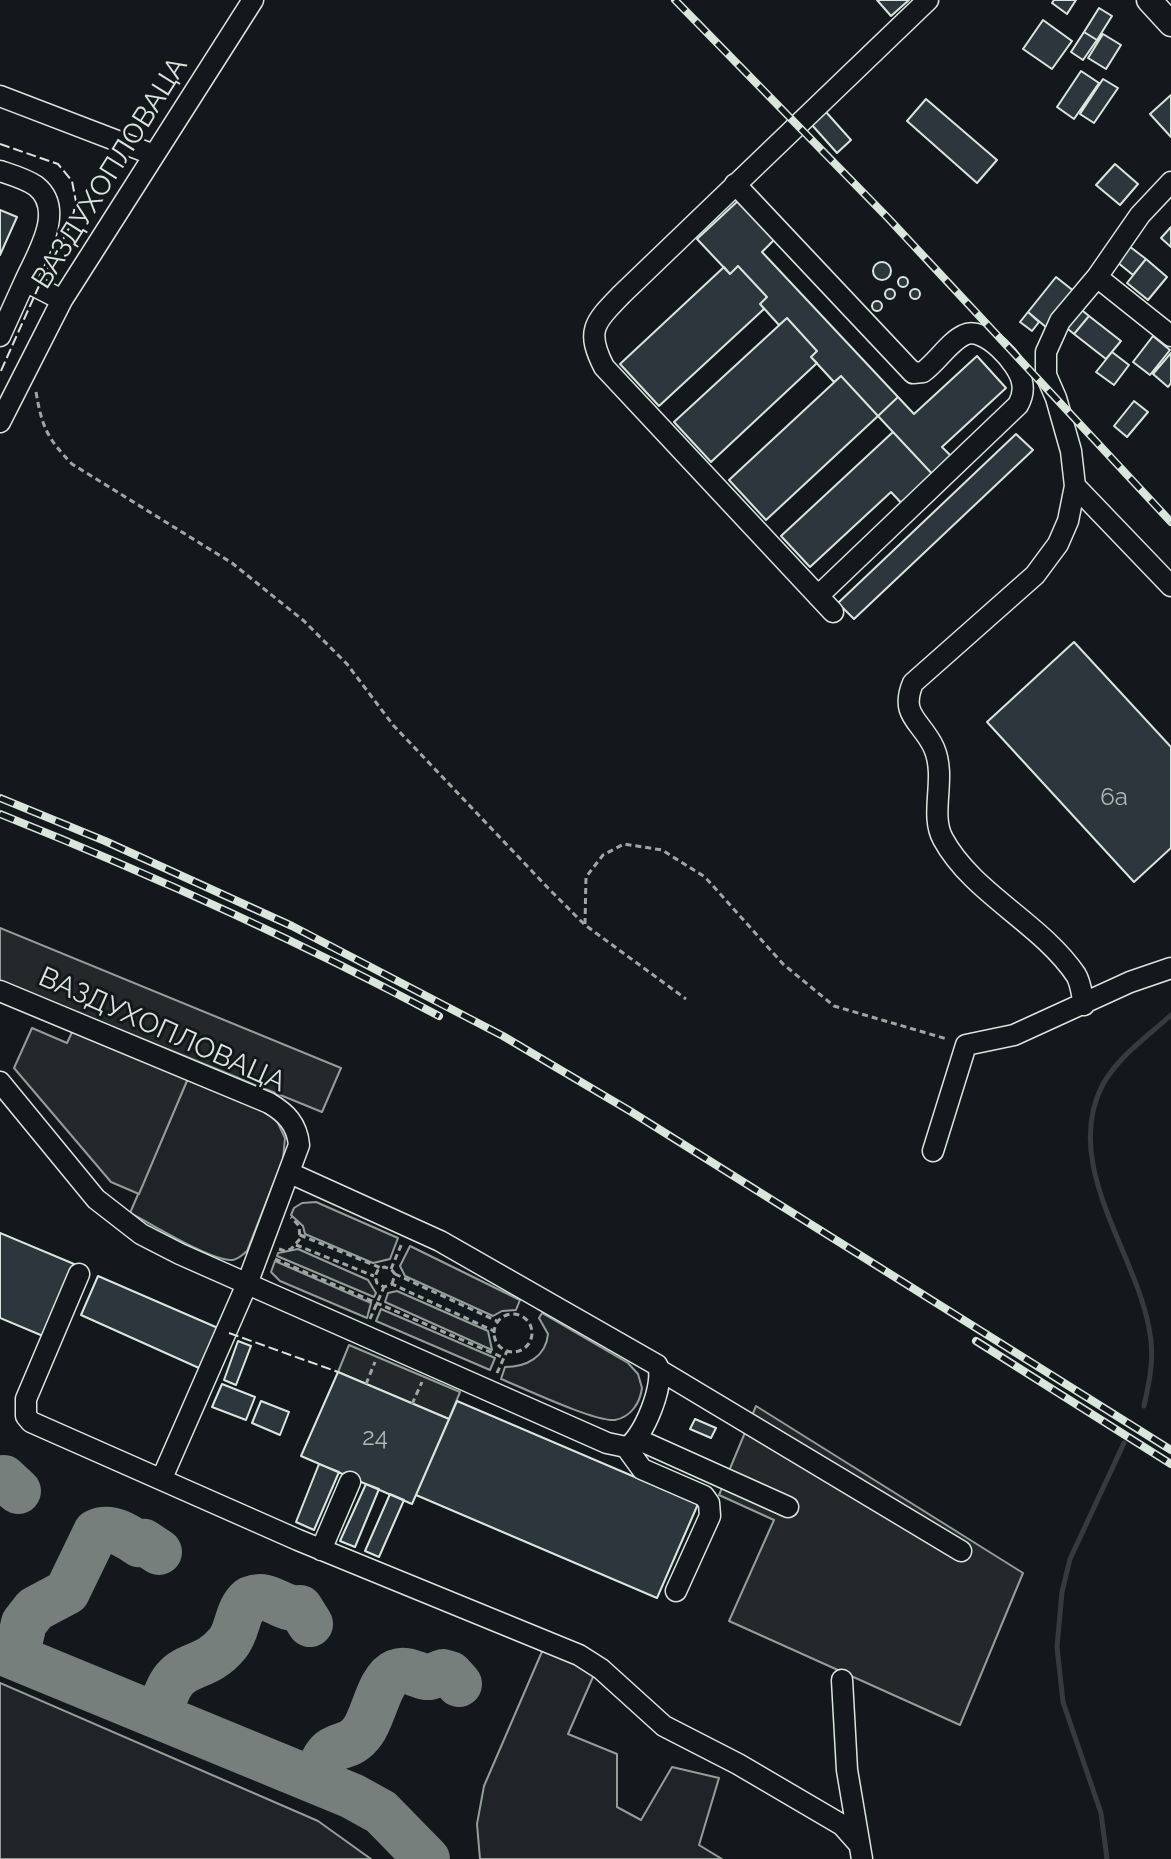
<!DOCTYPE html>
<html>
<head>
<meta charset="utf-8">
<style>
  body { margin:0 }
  canvas { display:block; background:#14181c }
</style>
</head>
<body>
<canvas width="1171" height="1859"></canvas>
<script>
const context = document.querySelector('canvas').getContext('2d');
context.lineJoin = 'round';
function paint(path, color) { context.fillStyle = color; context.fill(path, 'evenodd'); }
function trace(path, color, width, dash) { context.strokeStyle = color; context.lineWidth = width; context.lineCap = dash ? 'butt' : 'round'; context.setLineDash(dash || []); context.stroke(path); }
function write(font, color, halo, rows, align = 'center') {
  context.font = font + ' Raleway,sans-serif'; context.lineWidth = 6; context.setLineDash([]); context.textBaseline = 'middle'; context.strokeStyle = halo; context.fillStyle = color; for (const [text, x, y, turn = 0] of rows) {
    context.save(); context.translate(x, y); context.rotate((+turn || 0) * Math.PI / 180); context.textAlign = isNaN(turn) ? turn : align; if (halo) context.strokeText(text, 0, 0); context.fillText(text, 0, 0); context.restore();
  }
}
const green = new Path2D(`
  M189,1076l69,29 18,14 9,19 -2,21 -36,92c-5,4 -9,9 -16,9 -22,0 -79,-36 -101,-47z
  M316,1202l82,36 -8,21 -17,4 -68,-29 -2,-8 -12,-11 3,-7 8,-5z
  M410,1246l110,54 -4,10 -14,1 -9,5 -88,-40 -5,-10z
  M298,1249l70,31 8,13 -2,4 -97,-41 1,-3z
  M275,1261l96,42 -4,15 -87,-37 -9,-9z
  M397,1291l91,40 4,19 -107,-48 3,-9z
  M381,1309l114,49 -5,12 -114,-49z
  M542,1313l86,50 10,11 4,14c-2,15 -11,29 -27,32 -20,2 -92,-32 -114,-41l4,-12c21,0 41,-10 43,-33l-9,-16z
  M550,1633l50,28 -32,73 49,20v53l24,13 31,-53 47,11 -20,67 23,14h-242l-3,-35 7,-38z
  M0,1683l318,138 53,38h-371z`);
paint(green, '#202428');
trace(green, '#939e99', 2);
const parking = new Path2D(`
  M0,928l341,140 -19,44 -322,-131z
  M32,1028l35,15 6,-13 116,46 -50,118 -28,-12 -97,-114z
  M349,1345l111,47 -11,27 -111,-47z
  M756,1406l267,167 -63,152 -231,-104 45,-101 -55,-25z`);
paint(parking, '#24282b');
trace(parking, '#939e99', 2);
trace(new Path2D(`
  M1144,1406c6,-27 11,-51 5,-78 -14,-77 -88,-165 -46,-244 16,-28 45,-48 68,-69
  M1107,1859l-6,-46 -38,-111 -6,-55 5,-55 8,-33 54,-116`), '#363b3e', 5);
trace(new Path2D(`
  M0,1479l4,-1 14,13
  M0,1651l352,145 29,16 46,47
  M22,1660l-4,-11 6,-26 11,-14 32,-17 29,-60c15,-7 31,4 43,12l5,-2 15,10
  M160,1717c12,-65 39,-38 68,-74 11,-14 8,-32 22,-44 20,-8 32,12 50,9l10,16
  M316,1781c12,-49 29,-24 47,-50 11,-15 16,-52 33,-59 11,-4 20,3 30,5 6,1 12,-4 17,-5l7,2 9,10`), '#767f7c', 46);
const building = new Path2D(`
  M877,0h32l-18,16z
  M1054,0h22l-9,14 -15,-11z
  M1099,8l13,8 -15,24 -13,-8z
  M1043,20l29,21 -20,28 -29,-20z
  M1084,32l13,8 -14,20 -12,-8z
  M1103,34l18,11 -15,24 -18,-11z
  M1081,71l18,12 -25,36 -17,-12z
  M1103,79l15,9 -24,35 -14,-9z
  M1171,95v42l-21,-23z
  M926,99l71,61 -20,23 -70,-62z
  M826,112l25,28 -14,13 -25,-28z
  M1115,164l23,20 -18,21 -24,-20z
  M740,199l36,39 -14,14 136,145 -20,19 -37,-40 -7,6 -23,-25 6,-6 -30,-33 -8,7 -19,-21 7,-7 -29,-31 -8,8 -33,-35z
  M0,210l17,7 -17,38z
  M1171,227v20l-10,-9z
  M1129,246l17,13 -13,16 -16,-13z
  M1146,259l21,18 -19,23 -21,-17z
  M873 271a9 9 0 1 1 18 0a9 9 0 1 1-18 0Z
  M738,266l29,31 -7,7 4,5 -105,97 -39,-42 104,-97 6,7z
  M898 282a5 5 0 1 1 10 0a5 5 0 1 1-10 0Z
  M1056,277l19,15 -28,36 -19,-16z
  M910 294a5 5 0 1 1 10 0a5 5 0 1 1-10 0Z
  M885 294a5 5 0 1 1 10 0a5 5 0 1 1-10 0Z
  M872 306a5 5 0 1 1 10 0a5 5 0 1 1-10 0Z
  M1078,307l11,9 -15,18 -11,-9z
  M1028,312l11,10 -7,9 -12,-9z
  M1089,316l32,25 -15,18 -32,-25z
  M787,318l30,33 -6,6 6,6 -106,99 -37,-40z
  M1153,336l17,14 -20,25 -17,-13z
  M1112,352l17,13 -15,20 -18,-13z
  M1171,353v30l-3,4 -15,-13z
  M977,356l29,32 -64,59 13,13 -19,18 -58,-62 20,-19 16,17z
  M841,376l37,40 -112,104 -37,-40z
  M1134,401l14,11 -21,25 -13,-11z
  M893,432l43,46 -31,29 -14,-15 -81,75 -29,-31z
  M1016,434l17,16 -179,169 -16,-16z
  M1074,642l97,105v101l-37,34 -147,-160z
  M0,1233l74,31 -31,72 -43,-18z
  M98,1276l120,52 -19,40 -118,-53z
  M238,1341l13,5 -15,39 -12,-5z
  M338,1372l111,47 -37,85 -111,-48z
  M222,1384l33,13 -9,23 -34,-13z
  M261,1401l28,11 -9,23 -28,-12z
  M457,1401l241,103 -41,94 -241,-103z
  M695,1419l21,9 -5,10 -21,-9z
  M319,1464l20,8 -25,58 -18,-8z
  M366,1484l13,5 -24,58 -15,-6z
  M390,1494l14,6 -25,57 -14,-6z`);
paint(building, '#2c363c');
trace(building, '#d8e6dc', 2);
const minor = new Path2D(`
  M0,96l154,59
  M0,171c12,4 26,8 36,15 30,24 1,68 -11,95l37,19
  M735,184l178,189 10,-1c14,-10 26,-30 41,-37 20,-10 55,29 58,47 2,9 0,16 -4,23l-200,191
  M1097,277l74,59
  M0,336l25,-55
  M0,422l62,-122 191,-300
  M1075,486l96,100
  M833,612l-229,-245c-19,-37 -9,-45 18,-73l306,-294
  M0,991l269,112c17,10 28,21 30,42l-52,139 -85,194
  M1084,1005c-2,-9 -3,-22 -8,-30 -35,-52 -104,-82 -133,-136 -14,-25 4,-61 -9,-91 -12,-27 -35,-32 -21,-65l122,-108 23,-31 10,-23 7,-35 -4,-35 -15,-53 -10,-23v-23l14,-31 37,-44 43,-62 31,-33
  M0,1082l96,117 45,35 39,20 427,189 19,4c16,-5 41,-67 31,-82l-217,-124 -150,-68
  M933,1151l33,-106 48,-10 116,-53 41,-14
  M79,1274l-53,125v17l5,6 267,118 281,115 22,14 63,57 74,38 104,61 16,18
  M661,1371l300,180
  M637,1439l151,68
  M626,1447l16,22 62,27 5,7 1,13 -34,75
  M321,1550l29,-68
  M842,1680l5,90 15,89`);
const major = new Path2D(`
  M1149,0l22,24`);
trace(minor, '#d8e6dc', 23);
trace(major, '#d8e6dc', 27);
trace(new Path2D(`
  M36,392c6,35 11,46 36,72l160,99 72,58 43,43 46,61 155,163 37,37 101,74
  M585,924l1,-47 17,-22 21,-11 38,6 43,27 78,87 51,42 113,33
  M300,1235l81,33
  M296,1245l78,31
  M279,1249l6,2 6,-2 9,-10 -1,-13 -8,-9
  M275,1259l229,99
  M391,1269l11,-26
  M395,1274l102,47
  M392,1284l3,-10 -4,-5 -7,-2 -6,3 -3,6 2,7 7,4 8,-3 102,47
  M494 1333a19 19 0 1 1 38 0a19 19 0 1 1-38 0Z
  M370,1319l14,-32
  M497,1373l10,-22
  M366,1384l9,-22
  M412,1404l10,-22`), '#9da8a2', 3, [6, 4]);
trace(minor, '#14181c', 20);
trace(major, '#14181c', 24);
const rail = new Path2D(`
  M675,0l213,218 283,304
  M0,798l105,43 187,85 211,110 127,75 541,339
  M0,814c150,60 297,126 439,202
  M976,1341l195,123`);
trace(rail, '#d8e6dc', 8);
trace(rail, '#14181c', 5, [15]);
trace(new Path2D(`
  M0,144l58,20 14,17 4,21 -5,22 -33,64 -38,85
  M229,1333l109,39`), '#d8e6dc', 2, [10, 4]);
write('24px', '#adbab4', null, [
  ["6a",1114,798],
  ["24",375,1438]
]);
write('28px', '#d8e6dc', '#14181c', [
  ["ВАЗДУХОПЛОВАЦА",110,173,-58],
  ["ВАЗДУХОПЛОВАЦА",162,1030,24]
]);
</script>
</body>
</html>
